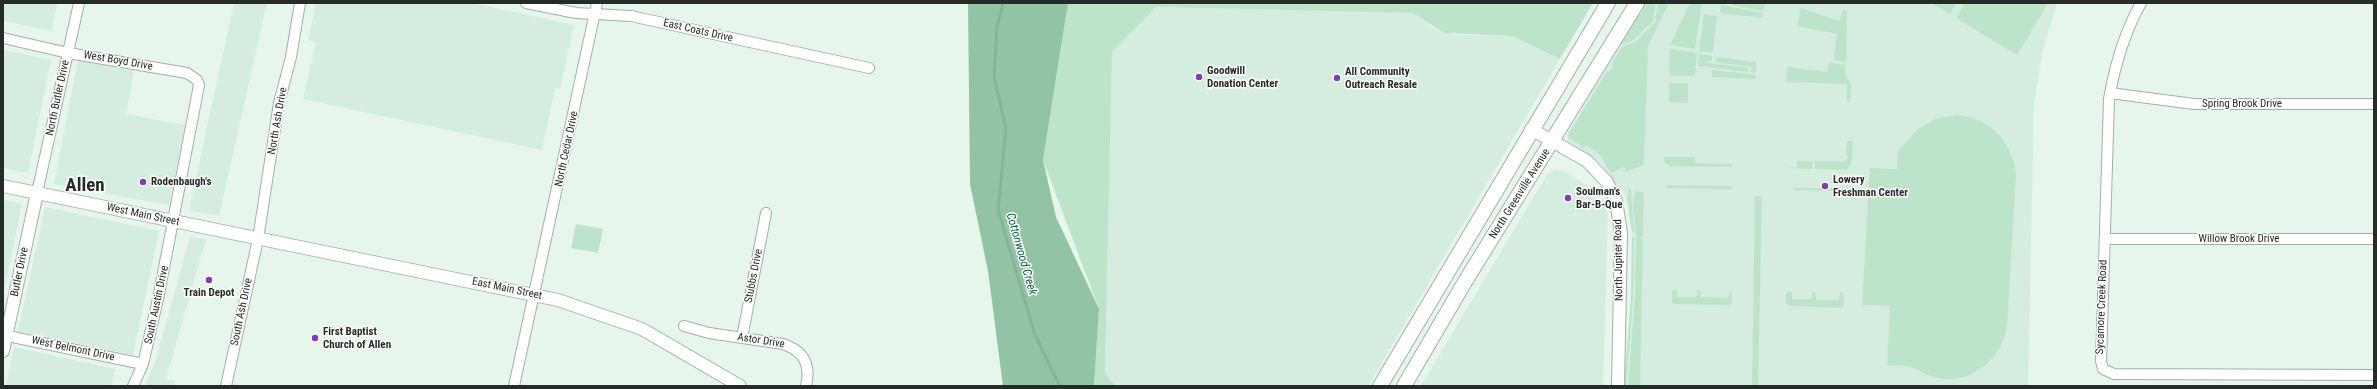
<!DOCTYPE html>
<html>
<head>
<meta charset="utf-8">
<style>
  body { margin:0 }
  #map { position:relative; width:2377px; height:389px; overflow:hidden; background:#e6f6eb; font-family:"Roboto Condensed",sans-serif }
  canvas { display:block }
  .frame { position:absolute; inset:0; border:4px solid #252b27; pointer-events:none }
</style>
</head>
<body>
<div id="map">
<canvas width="2377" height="389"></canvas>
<div class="frame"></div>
</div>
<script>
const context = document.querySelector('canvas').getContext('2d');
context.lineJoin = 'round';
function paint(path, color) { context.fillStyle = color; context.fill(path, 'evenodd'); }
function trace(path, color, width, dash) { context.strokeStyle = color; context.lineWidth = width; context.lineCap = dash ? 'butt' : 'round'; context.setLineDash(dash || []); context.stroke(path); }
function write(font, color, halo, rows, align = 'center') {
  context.font = font + ' "Roboto Condensed",sans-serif'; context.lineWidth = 3; context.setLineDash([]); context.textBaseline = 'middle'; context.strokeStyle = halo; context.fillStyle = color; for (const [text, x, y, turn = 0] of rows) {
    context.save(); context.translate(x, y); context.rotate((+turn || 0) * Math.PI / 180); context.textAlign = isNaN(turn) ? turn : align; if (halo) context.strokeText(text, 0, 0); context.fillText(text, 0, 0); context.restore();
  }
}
paint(new Path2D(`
  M3,3h54l-5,28 -49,-10z
  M234,3h33l-48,213 -30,-6z
  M316,3h156l102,22 -14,64 -5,-1 -13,62 -239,-51 13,-57 -8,-2z
  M1645,3h412l-14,47 -9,53 -6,283h-404l7,-88 1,-74 -5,-26 -27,-35 -32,-21 -1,-8z
  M1156,7l257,6 24,17 18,5 57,1 48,23 -192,327h-253l-10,-13 7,-321z
  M3,50l48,10 -23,113 -25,-5z
  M78,60l56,11 -8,43 59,11 -16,80 -115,-21z
  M1554,170l10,1 32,20 12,23 -5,172h-182l125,-210z
  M3,200l19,4 -19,92z
  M45,207l114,24 -26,124 -115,-24z
  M190,237l16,2 -40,140 9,2 -2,5h-28l11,-27z
  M14,347l101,22 -4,17h-105z`), '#d5edde');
paint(new Path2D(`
  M1068,3h525l-33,56 -48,-23 -68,-3 -31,-20 -257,-6 -44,45 -7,321 10,13h-21l5,-77 -56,-149z
  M1645,3h11l-3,18 -20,19 -12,5 17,-30 3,-1z
  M1658,3h11l-21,43 -4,116 -2,4 -16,5 -2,-4 -13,6 -11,-18 -13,-10 -3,3 -15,-10 -1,-3 40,-65 1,3 5,-9 -3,1 10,-17 15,-7 19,-18z
  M1690,3h12l-7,46 -25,-4z
  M1733,3h32l-2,8 -31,-6z
  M1931,3h25l-6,11z
  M1965,3h83l-31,52 -61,-37z
  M1721,5l42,8 -1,5 -42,-5z
  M1801,8l38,13 4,-11 4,1 -1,51 -12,-2 3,-26 -40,-8z
  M1704,14l13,2 -4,37 -14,-2z
  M1670,49l27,4 -1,13h-3l3,2 -1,8h-26z
  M1699,54l13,2v5h-5v2l41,5v4l-50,-6z
  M1716,57l40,5v11l-6,-1 3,-5 -38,-5z
  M1829,62l16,3v9l6,11 -1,17h-3v-18l-61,-2 1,-15 40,5z
  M1712,70l44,5 -1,4 -43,-2z
  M1669,83h19v20l-19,-1z
  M1957,115c32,2 55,26 59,58l-9,155c-8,33 -35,56 -70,50 -10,-2 -17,-8 -26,-11 -7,-2 -17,-1 -24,-2l3,-59 -28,-1 8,-137 27,1 1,-18 20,-22 17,-10z
  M1847,141h6l-1,20 -5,9 -32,-1v-8h31l2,-5 -2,-1z
  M1664,157h31v6l37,1v3l-62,-1 -6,-4z
  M1797,161h16l-1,8 -25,-1 10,-1z
  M1666,185l65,1 3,3 -66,-1z
  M1629,187l2,4 3,41h-2l-5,-33z
  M1796,188h42l3,1 -8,2 -43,-1z
  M1635,191l9,1 -1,44h-2l2,3 -3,147h-12l7,-89 1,-60 -3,-32z
  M1755,196l7,1 -4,189h-6z
  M576,224l27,5 -5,24 -27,-5z
  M1632,237h2l-1,61 -7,88h-2l7,-88z
  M1675,289h2v8h20v-7h3l1,7 27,1 2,-8 2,3v10l-3,2 -55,-1 -2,-2v-11z
  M1788,291l4,1v7h20v-7h3l1,8h23l1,-7 2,-1 2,2v11l-2,3 -53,-2 -3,-2v-10z`), '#bde4cb');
paint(new Path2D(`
  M968,3h100l-25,157 13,57 43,92 -5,77h-91l-15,-115 -18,-87z`), '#92c3a5');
trace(new Path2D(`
  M1003,3l-6,24 -3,50 12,51 -8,82 37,125 25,51`), '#84b598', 3);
const minor = new Path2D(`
  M526,3l50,10 55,3 238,52
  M2141,3c-17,30 -26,62 -32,96l-8,262 2,8 11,5 260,1
  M3,38l65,15 119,20 10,7 2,5 -41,214 -15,65 -10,22
  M2110,93l84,11h180
  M37,193l42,-190
  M2105,239h269
  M684,326l25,7 74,11c21,7 28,21 23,42
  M3,335l140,29
  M742,338l24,-125
  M226,386l32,-147 21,-136 12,-46 9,-54
  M514,386l83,-383`);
const tertiary = new Path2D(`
  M1531,129l56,32 20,21 9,19 5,32 -3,153
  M3,186l555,114 84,29 98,57
  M3,351l34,-158`);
const secondary = new Path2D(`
  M1380,386l228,-383
  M1404,386l62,-106 171,-277`);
trace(minor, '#a2b1a7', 12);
trace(tertiary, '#a2b1a7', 14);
trace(secondary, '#a2b1a7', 16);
trace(minor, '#fff', 10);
trace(tertiary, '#fff', 12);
trace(secondary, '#fff', 14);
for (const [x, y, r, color] of [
  [1199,77,4,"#7d3eb3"],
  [1337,78,4,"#7d3eb3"],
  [143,182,4,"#7d3eb3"],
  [1825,186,4,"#7d3eb3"],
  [1568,198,4,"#7d3eb3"],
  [209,280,4,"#7d3eb3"],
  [315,338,4,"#7d3eb3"]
]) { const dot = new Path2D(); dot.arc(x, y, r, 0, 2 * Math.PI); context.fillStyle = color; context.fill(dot); trace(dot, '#fff', 1.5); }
write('11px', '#252b27', '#fff', [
  ["East Coats Drive",698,31,13],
  ["West Boyd Drive",118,61,10],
  ["North Butler Drive",58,98,-78],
  ["Spring Brook Drive",2242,104],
  ["North Ash Drive",278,121,-80],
  ["North Cedar Drive",567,149,-78],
  ["North Greenville Avenue",1520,194,-58],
  ["West Main Street",143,215,12],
  ["Willow Brook Drive",2239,239],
  ["North Jupiter Road",1619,260,-91],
  ["Butler Drive",20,272,-78],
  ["Stubbs Drive",754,276,-79],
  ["East Main Street",507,289,12],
  ["South Austin Drive",157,305,-78],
  ["Sycamore Creek Road",2102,307,-88],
  ["South Ash Drive",242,312,-78],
  ["Astor Drive",761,341,9],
  ["West Belmont Drive",73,349,12]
]);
write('bold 11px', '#252b27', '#fff', [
  ["Goodwill",1207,71],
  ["Donation Center",1207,84],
  ["All Community",1345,72],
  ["Outreach Resale",1345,85],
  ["Lowery",1833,180],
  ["Freshman Center",1833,193],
  ["Rodenbaugh's",151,182],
  ["Soulman's",1576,192],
  ["Bar-B-Que",1576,205],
  ["Train Depot",209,293,"center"],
  ["First Baptist",323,332],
  ["Church of Allen",323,345]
], 'left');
write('italic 12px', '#085e3a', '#fff', [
  ["Cottonwood Creek",1021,254,74]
]);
write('bold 19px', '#252b27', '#fff', [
  ["Allen",85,186]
]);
</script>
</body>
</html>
